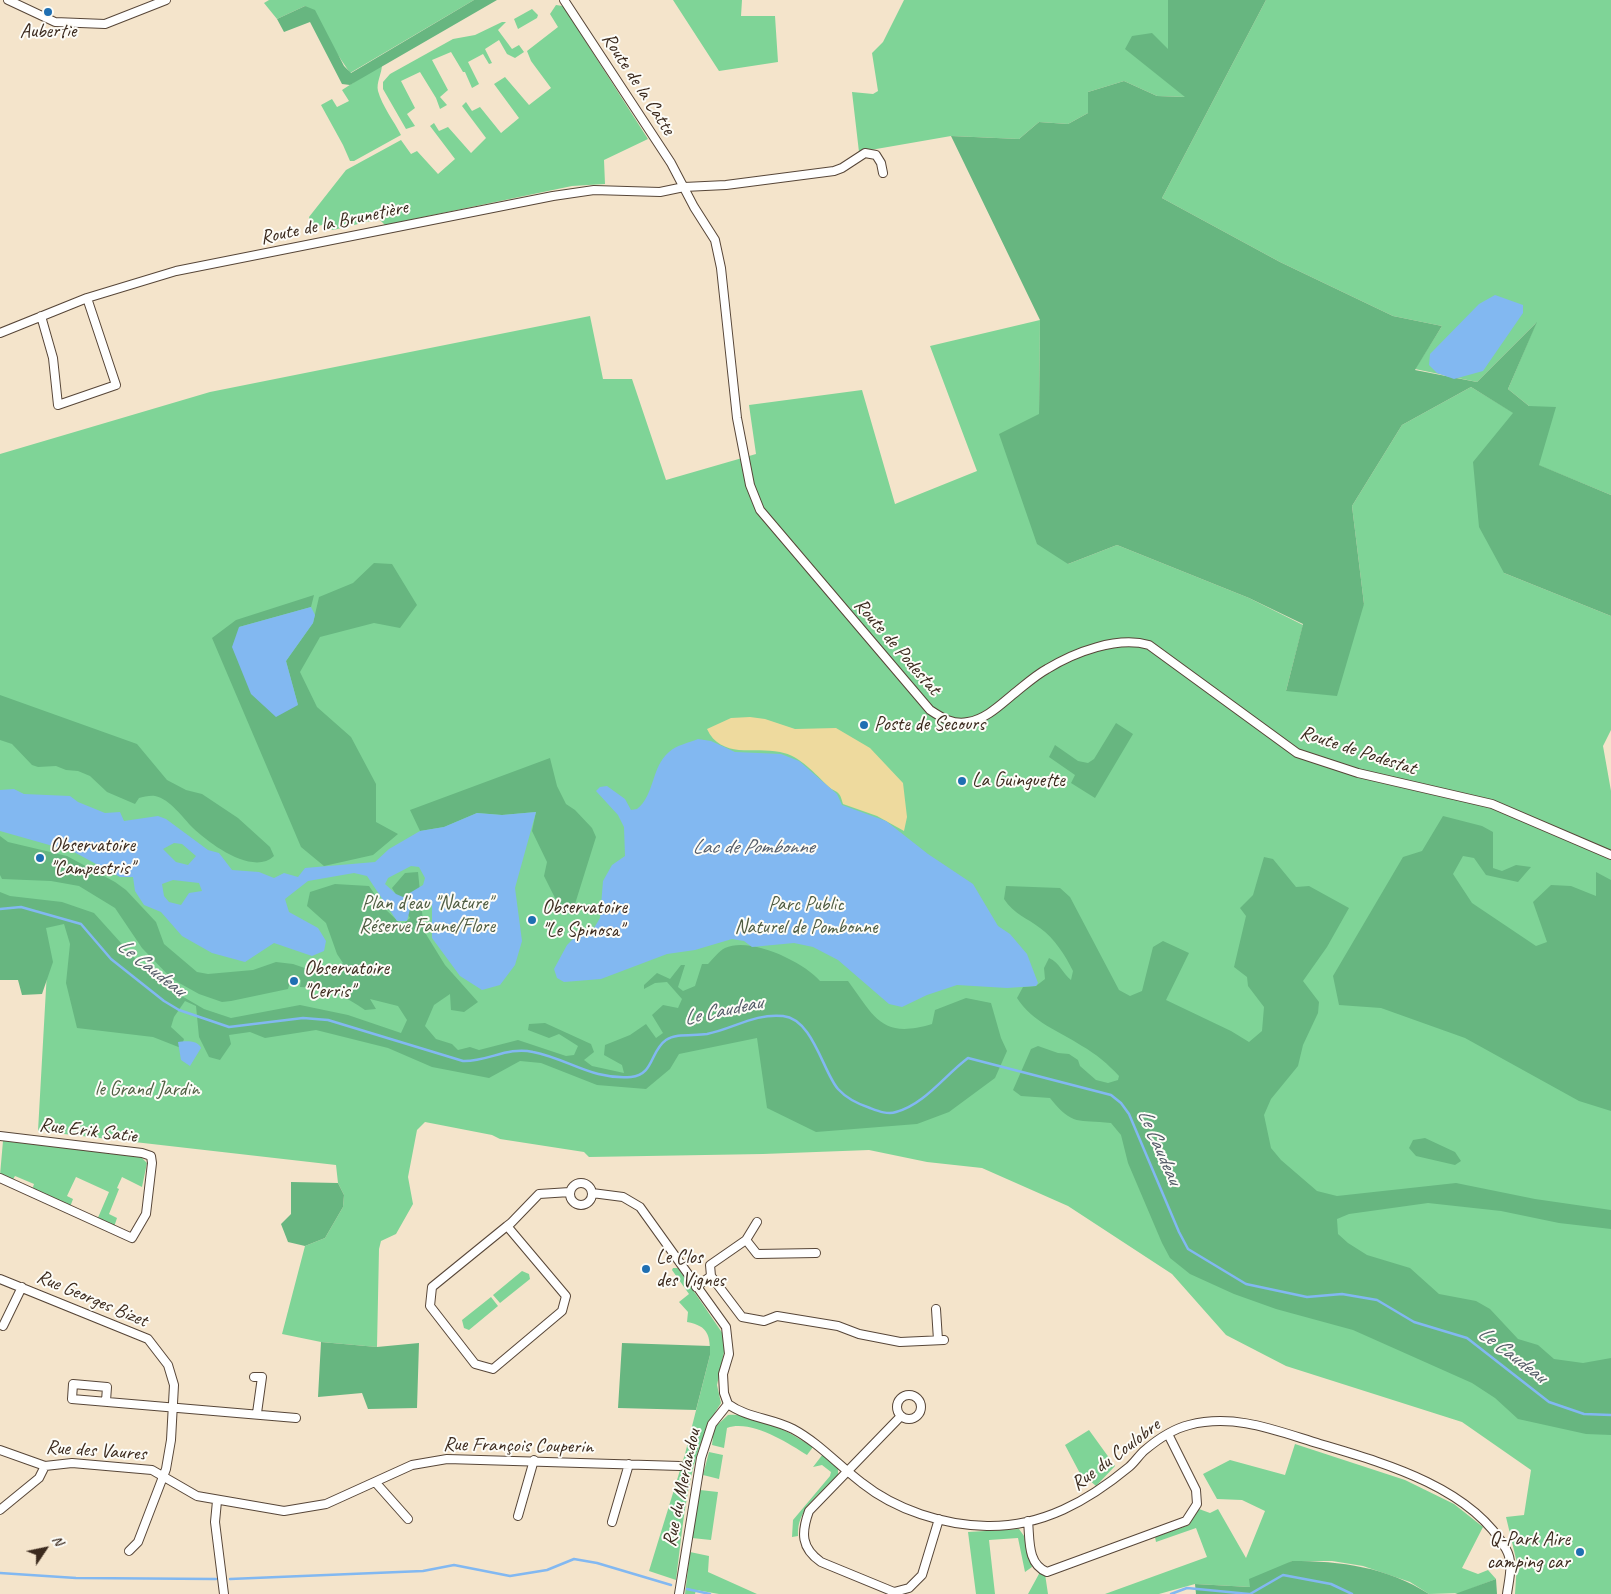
<!DOCTYPE html>
<html>
<head>
<meta charset="utf-8">
<style>
  body { margin:0 }
  #map { position:relative; width:1611px; height:1594px; overflow:hidden; background:#f4e4cb; font-family:Caveat,sans-serif }
  canvas { display:block }
  .north { position:absolute; left:20px; top:1524px; width:50px; height:50px; -webkit-text-stroke:4px #fdfcf7; paint-order:stroke; rotate:56deg; font-size:14px; font-weight:700; line-height:20px; text-align:center; color:#3b2a1e }
  .north::after { content:''; display:block; margin:auto; width:18px; height:22px; background:#3b2a1e; clip-path:polygon(50% 0,100% 100%,50% 72%,0 100%) }
</style>
</head>
<body>
<div id="map">
<canvas width="1611" height="1594"></canvas>
<div class="north">N</div>
</div>
<script>
const context = document.querySelector('canvas').getContext('2d');
context.lineJoin = 'round';
function paint(path, color) { context.fillStyle = color; context.fill(path, 'evenodd'); }
function trace(path, color, width, dash) { context.strokeStyle = color; context.lineWidth = width; context.lineCap = dash ? 'butt' : 'round'; context.setLineDash(dash || []); context.stroke(path); }
function write(font, color, halo, rows, align = 'center') {
  context.font = font + ' Caveat,sans-serif'; context.lineWidth = 4; context.setLineDash([]); context.textBaseline = 'middle'; context.strokeStyle = halo; context.fillStyle = color; for (const [text, x, y, turn = 0] of rows) {
    context.save(); context.translate(x, y); context.rotate((+turn || 0) * Math.PI / 180); context.textAlign = isNaN(turn) ? turn : align; if (halo) context.strokeText(text, 0, 0); context.fillText(text, 0, 0); context.restore();
  }
}
paint(new Path2D(`
  M269,0h205l-124,73 -45,-67 -28,13 -13,-16z
  M673,0h69l-1,16h34l3,46 -59,9z
  M904,0h264l1,50 17,47 -29,-1 -33,-15 -36,11v21l-20,11 -29,-2 -20,17 -68,-3 -92,16 -7,-60 21,2 5,-3 -6,-38 11,-11z
  M1266,0h345v495l-73,-30 -9,-59 -21,-17 28,-66 -59,59 -62,-13 27,-43 -49,-10 -113,-54 -118,-64z
  M556,5l7,1 85,133 -44,21 1,24 -33,2 -187,39 -6,-6 -46,11 -11,-5 -10,3 -3,-11 37,-47 55,-30 10,14 6,-3 21,23 17,-15 -25,-33 4,-3 5,8 9,-4 23,26 15,-15 -24,-32 4,-4 6,9 8,-4 21,26 18,-15 -25,-34 11,-7 24,28 22,-17 -20,-27 -4,-10 31,-24 -8,-13z
  M532,9l6,6 -1,3 -19,11 -4,-10z
  M502,22h4l-8,8 14,19 7,-4 5,7 -9,6 -8,-4 -8,-14 -14,9 7,14 -3,1 -6,-10 -15,8 11,22 -7,4 -7,-16h-2l-12,-20 -19,8 16,30 -8,7 7,8 -7,4 -4,-11 -16,-26 -19,9 14,27 -8,6 8,12 -9,3 -23,-40v-7l7,-8 63,-35 22,-4z
  M382,64c0,10 -6,18 -4,27 4,15 16,30 23,44l-47,26h-4l-7,-16 -22,-40 11,-6 5,8 12,-6 -7,-11z
  M590,316l13,63h29l34,101 90,-26 -7,-49 113,-15 33,114 82,-33 -47,-125 110,-26 -1,95 29,149 49,-19 132,53 54,27 -17,66 78,-87 -12,-98 50,-81 69,-38 43,26 -10,160 107,43v114l-8,16 8,45v803h-96l2,-31 -11,-46 18,-2 7,-45 -69,-48 -176,-56 -60,-31 -54,-61 -104,-68 -86,-38 -55,-6 -58,-12 -106,4 -174,3 -5,-5 -84,-13 -8,-4 -67,-13 -8,8 -9,47 5,27 -17,30 -15,7 -2,8 -2,98 -56,-5 -39,-8 23,-88 20,-8 18,-31 1,-12 -6,-12 -2,-18 -298,-34 9,-160h-47v-517l210,-62z
  M3,1141l137,15 7,7 -5,24 -20,-10 -5,11 2,1 -10,25 8,4 -3,9 -17,-7 12,-28 -33,-15 -9,19 6,3 -3,8 -38,-17 2,-6 -19,-8 -3,5 -12,-6z
  M673,1268h5l45,66 3,9 -9,42 4,18c-34,50 -37,118 -45,177l-27,-9 36,-117 25,-99c0,-19 -1,-29 -23,-33l1,-10 -9,-10 10,-8 -17,-24z
  M522,1271l7,3 1,5 -30,24 -7,-8z
  M491,1297l7,9 -29,24 -5,-2 -2,-8z
  M728,1415c30,-2 60,17 85,32l-6,8c-20,-13 -57,-36 -80,-27l-3,20 -12,-3 2,-17z
  M1089,1430l26,36 -19,20 -8,-7 -4,2 -19,-36z
  M1295,1444l110,36 49,24 29,23 -21,41 16,6 10,-4 8,9 -36,14 -31,1 -19,-12 -47,-16 -31,-5h-40l-42,26 -55,-3 -36,10h-54l102,-37 -11,-29 -40,14 -1,-5 34,-12 10,-16 11,4 8,-4 28,49 19,-47 -23,-11 -25,-1 -14,-25 27,-14 55,15z
  M709,1452l14,3 -4,24 -16,-4z
  M823,1454l15,13v8c-18,19 -42,34 -40,61l-6,1 1,-17 37,-44 1,-4 -9,-7 -9,2z
  M700,1490l18,2 -7,48 -19,-2z
  M1019,1529l5,7 8,31 -7,5 -7,-34 -29,2 6,54h-19l-8,-62z
  M690,1552l19,4 -1,16 49,22h-38l-23,-4 -1,4h-10z
  M1040,1572l5,2 3,20h-20z`), '#7fd497');
paint(new Path2D(`
  M474,0h23l-147,85 -8,-1 -32,-62 -26,10 -7,-13 28,-13 10,4 29,56 7,7z
  M1168,0h98l-104,198 118,64 113,54 49,10 -27,44 62,12 60,-60 -29,67 21,17 27,1 -17,58 72,30v121l-107,-43 -25,-46 -6,-65 40,-49 -42,-26 -69,38 -50,81 12,98 -27,92 -51,-5 17,-67 -54,-26 -132,-53 -49,19 -31,-20 -38,-110 40,-20 1,-94 -89,-184 68,3 20,-17 29,2 20,-11v-21l36,-11 33,15 28,1 -60,-48 7,-13 20,-3 16,16z
  M374,563l18,1 25,41 -17,23 -26,-5 -54,14 -20,35 17,35 34,30 25,47v38l22,12 -25,21 -49,11 -23,-19 -89,-209 24,-18 78,-25 -3,12 -72,20 59,78 -12,-44 27,-38 6,-26 34,-14z
  M0,695l137,49 30,36 19,10 16,4 36,24 32,29 4,9c-21,20 -64,-12 -81,-28 -10,-10 -23,-29 -38,-32 -4,-1 -12,1 -16,2l-4,6 -28,-12 -17,-16 -12,-5 -12,-1 -10,-4 -18,1 -6,-2 -20,-21 -12,-4z
  M1116,723l17,11 -38,64 -24,-15 4,-8 -26,-18 6,-12 23,16 10,2 6,-4z
  M550,758l7,28 9,18 9,6 17,18 4,9 -21,67 -6,8 -8,-2 -17,-34 3,-14 -15,-31 4,-19 -34,3 -25,-2 -33,14 -24,4 -10,-21z
  M1443,816l39,10 11,6v36l9,3 14,-6 15,2 -13,15 -32,-7 -12,-17 -11,-2 -10,18 19,29 64,43 11,-4 -14,-40 18,-17 20,1 25,10v-24l15,8v231l-32,-10 -114,-63 -84,-30 -42,-3 -6,-29 70,-119 19,-6z
  M0,836l8,6 59,14 48,26 11,8 30,32 8,22 33,28 11,2 45,-4 23,-8 17,2 35,12 15,-13 -6,-9 -11,-31 -19,-17 3,-14 25,-8 34,2 15,22 18,17 8,-7 -18,-30 13,-15 13,-1 6,59 21,34 33,37 -14,10 -13,-2 -1,-16 -16,11 -9,21 11,13 16,5 6,6 12,-3 9,3 39,-10 48,16 8,-1 4,-9 -19,-12 -10,4 -21,-8 1,-6 16,-1 46,21 3,8 -10,8 8,6 32,7 -2,-8 -18,-10 1,-10 25,-10 16,-11 10,14 7,-5 -11,-18 11,-10 15,3 4,-9 -15,-17 -12,1 -11,6v-4l13,-12 13,6 11,-14h4l-7,22 5,4 12,-5 7,-22h6c5,-5 11,-13 17,-16 25,-12 79,14 95,33h28c27,37 34,58 84,43l3,-14 31,-12 25,5 10,35 6,13 -12,27 -46,34 -32,12 -101,8 -49,-24 -10,-70 -78,16 -9,15 -24,20 -49,-4 -56,-22 -21,-2 -31,17 -57,-11 -44,-19 -72,-18 -51,8 -15,-6 -21,3 2,9 -11,16 -11,-3 -10,-20 -3,-31 -11,-5 -11,16 -3,10 13,12 -3,9 -28,-11 -76,-9 -11,-45 4,-39 -6,-20 -18,4 7,34 -11,32 -20,1 -4,-15h-18v-88l10,4 52,6 32,11 45,50 29,25 36,21 27,9 69,-13 48,10 53,18 6,-13 -9,-14 -28,-7 6,10 -11,1c-20,-14 -39,-23 -65,-23l1,-7 -9,-4 -4,13 -57,12 -9,1 -23,-8 -27,-15 -30,-31 -27,-40 -36,-22 -28,-5 -49,-2 -2,-4z
  M1264,857l9,2 23,28 13,-1 40,22 -22,39 -24,34 16,21 -1,11 -15,32 -5,21 -27,33 -7,16 7,33 10,12 36,31 20,5 119,-13 79,16 76,11v19l-52,-6 -58,-12 -73,-8 -79,11 -12,5 1,15 10,9 19,12 43,13 29,26 37,7 14,8 28,30 20,6 16,14 29,4 28,-5v77l-25,-1 -68,-15 -23,-21 -23,-15 -119,-53 -77,-21 -42,-15 -44,-20 -20,-16 -8,-15 -34,-80 -7,-28 -10,-12c-33,-4 -38,4 -61,-25l-29,-2 -8,-6 18,-41 7,-3 20,7 11,1 9,6 2,6 16,14 12,3 10,-3 1,-4c-11,-12 -23,-22 -37,-30 -23,-15 -50,-24 -65,-48l6,-11 13,-1 9,-7 -1,-11 5,-10c11,5 13,15 22,22l2,-9c-8,-16 -18,-32 -33,-43 -13,-10 -26,-14 -36,-29l2,-13 54,2 10,9 49,93 11,6 12,-5 11,-44 10,-6 26,12 -23,47 65,31 18,11 13,-11 2,-24 -16,-21 -1,-9 -13,-10 12,-51 -6,-8 13,-13z
  M1425,1138l30,14 6,9 -6,4 -39,-9 -7,-8 4,-8z
  M291,1182l47,1 6,12 -1,12 -18,31 -20,8 -17,-4 -7,-18 10,-10z
  M321,1342l56,5 42,-4 -2,65 -49,1 -6,-16 -44,4z
  M622,1343l88,3v9l-14,55 -78,-2z
  M1292,1561c49,0 95,6 137,33h-233l-1,-10 55,3 -1,-8z
  M1496,1579l1,15h-42z`), '#67b680');
paint(new Path2D(`
  M750,717l15,2 30,10 41,-1 34,20 33,35 4,34 -3,14 -27,-15 -34,-12c-1,-3 -2,-8 -4,-10 -2,-3 -7,-4 -10,-7 -14,-13 -28,-31 -49,-35 -26,-5 -59,7 -73,-23l24,-11z`), '#eeda9e');
paint(new Path2D(`
  M1495,295l28,10v8l-40,58 -29,8 -17,-6 -8,-8 1,-11 49,-50z
  M311,607l4,8 -2,8 -27,38 12,44 -22,12 -25,-23 -19,-47 7,-20z
  M698,739l13,2 24,11 46,2 18,7 38,33 5,11 44,16 42,33 45,30 25,42 12,8 17,20 11,29 -2,3 -29,2 -50,-3 -30,10 -25,12 -13,-3 -51,-44 -25,-13 -19,-4 -42,4 -8,-6 -12,-2 -37,11 -28,4 -66,25 -37,3 -7,-4 -3,-9 13,-24 10,-10 17,-7 6,-10 3,-37 9,-16 13,-9 -1,-29 -6,-12 -22,-24 4,-4 7,-1 18,13 6,11 6,-1c18,-14 14,-42 32,-57 8,-7 19,-9 29,-13z
  M14,789l10,5 46,2 8,6 27,11 15,-1 4,9 34,-5 8,3 42,31 11,3 13,17 27,2 15,6 10,-5 14,4 7,-9 70,-6 14,-13 31,-18 24,-4 33,-14 25,2 34,-3 -21,76 7,53 -7,24 -15,20 -18,5 -22,-14 -28,-38v-33l-22,4 -3,12h-10l-30,-45 -13,-3 -46,8 -23,18 4,13 29,16 8,13 -2,10 -12,5 -38,-13 -29,19 -33,-9 -30,-17 -21,-24 -17,-7 -9,-14 -2,-14h-13l-46,-25 -74,-21v-41zM174,843l8,1 14,12 -8,9 -12,-3 -13,-13zM411,866l8,1 6,11 -2,7 -20,12 -7,-3 -11,-10 3,-6zM173,880l26,3 3,8 -13,2 -8,12 -12,-3 -5,-6 -2,-12z
  M178,1042c7,-1 20,-2 23,6l-11,18 -9,-6z`), '#82b8f1');
trace(new Path2D(`
  M0,909l21,-2 60,17 30,35 53,42 15,9 50,17 74,-9 25,2 135,41c24,1 45,-15 70,-9 36,7 58,28 98,25 23,-2 19,-26 35,-37 10,-7 28,-4 41,-6 26,-5 48,-21 76,-18 30,3 40,56 55,73 9,10 20,15 32,19 8,3 18,7 26,4 29,-8 49,-37 72,-54l143,37 10,8 8,11 50,118 9,17 58,35 61,13 35,-3 35,6 37,22 53,16 82,64 35,12 27,1
  M0,1573l76,5 140,1
  M230,1579l193,-8 31,-6 56,11 37,-6 27,-11 23,4 74,22
  M687,1589l23,5
  M1171,1594l16,-6 62,6
  M1250,1594l33,-19 48,9 21,10`), '#82b8f1', 2.5);
const minor = new Path2D(`
  M8,0l47,22 50,2 61,-24
  M564,0l107,163 23,44 21,33 6,28 16,150 13,67 10,25 170,200c12,8 23,15 38,12 19,-3 34,-19 48,-30 10,-8 20,-17 31,-23 28,-17 70,-33 102,-24l148,108 61,20 134,31 119,51
  M41,316l12,42 5,47 58,-20 -29,-87
  M0,333l87,-35 89,-27 377,-75 41,-6 66,2 24,-5 42,-2 108,-14 8,-3 23,-15 11,2 5,8 2,10
  M0,1136l142,17 9,3 1,7 -6,51 -14,24 -132,-60
  M570 1194a11 11 0 1 1 22 0a11 11 0 1 1-22 0Z
  M592,1193l31,4 17,10 86,120 3,27 -6,20 1,19 4,11
  M507,1226l59,70 -4,15 -69,58 -18,-5 -45,-58 2,-19 75,-61 4,-3 28,-29 31,-2
  M746,1240l11,-18
  M711,1276l31,41 22,4 13,-5 61,10 21,8 41,8 44,-2
  M0,1279l148,60 20,26 6,20 -3,55 -5,29 -28,73 -9,9
  M696,1287l15,-11 -1,-11 36,-25 11,14 59,-1
  M936,1309l2,31
  M3,1326l19,-39
  M254,1377h8l-5,36
  M897 1407a12 12 0 1 1 24 0a12 12 0 1 1-24 0Z
  M106,1401l1,-14 -34,-3 -1,15 224,19
  M728,1404c19,14 44,14 65,25 26,14 45,36 69,54 34,27 81,42 125,43 55,1 101,-25 142,-59 6,-5 10,-12 16,-17 13,-11 28,-21 44,-25 46,-12 88,6 131,19 64,19 151,43 186,105 8,14 3,30 1,45
  M901,1416l-92,95c-8,22 -8,37 12,51l73,30 15,-4 13,-13 17,-56
  M0,1450l45,16 27,-3 80,7 45,26 87,15 42,-7 86,-39 35,-6 233,7
  M376,1483l32,36
  M217,1501l-2,21 9,72
  M0,1510l39,-32 6,-12
  M518,1516l16,-56
  M1028,1521c2,19 -1,43 19,51l139,-51 11,-17 -1,-14 -28,-56
  M612,1522l17,-58
  M679,1594l22,-136 11,-34 16,-20`);
trace(minor, '#574638', 10);
trace(minor, '#fff', 8);
for (const [x, y, r, color] of [
  [48,12,5,"#1f6fb2"],
  [864,725,5,"#1f6fb2"],
  [962,781,5,"#1f6fb2"],
  [40,858,5,"#1f6fb2"],
  [532,920,5,"#1f6fb2"],
  [294,981,5,"#1f6fb2"],
  [646,1269,5,"#1f6fb2"],
  [1580,1552,5,"#1f6fb2"]
]) { const dot = new Path2D(); dot.arc(x, y, r, 0, 2 * Math.PI); context.fillStyle = color; context.fill(dot); trace(dot, '#fdfcf7', 2); }
write('20px', '#3b2a1e', '#fdfcf7', [
  ["Aubertie",48,32,"center"],
  ["Poste de Secours",874,725],
  ["La Guinguette",972,781],
  ["Observatoire",50,846],
  ["\"Campestris\"",50,869],
  ["Observatoire",542,908],
  ["\"Le Spinosa\"",542,931],
  ["Observatoire",304,969],
  ["\"Cerris\"",304,992],
  ["Le Clos",656,1258],
  ["des Vignes",656,1281],
  ["Q-Park Aire",1570,1540,"right"],
  ["camping car",1570,1563,"right"]
], 'left');
write('20px', '#3b2a1e', '#fdfcf7', [
  ["Route de la Catte",638,84,57],
  ["Route de la Brunetière",334,223,-12],
  ["Route de Podestat",897,647,49],
  ["Route de Podestat",1358,751,18],
  ["Rue Erik Satie",88,1131,7],
  ["Rue Georges Bizet",92,1299,23],
  ["Rue François Couperin",518,1446,1],
  ["Rue des Vaures",96,1451,4],
  ["Rue du Coulobre",1116,1455,-37],
  ["Rue du Merlandou",682,1488,-78]
]);
write('20px', '#4f5d42', '#fdfcf7', [
  ["Plan d'eau \"Nature\"",427,904],
  ["Réserve Faune/Flore",427,927],
  ["Parc Public",806,905],
  ["Naturel de Pombonne",806,928],
  ["le Grand Jardin",147,1090]
]);
write('italic 21px', '#545c68', '#fdfcf7', [
  ["Lac de Pombonne",753,847],
  ["Le Caudeau",151,968,38],
  ["Le Caudeau",723,1011,-12],
  ["Le Caudeau",1159,1147,66],
  ["Le Caudeau",1512,1355,37]
]);
</script>
</body>
</html>
